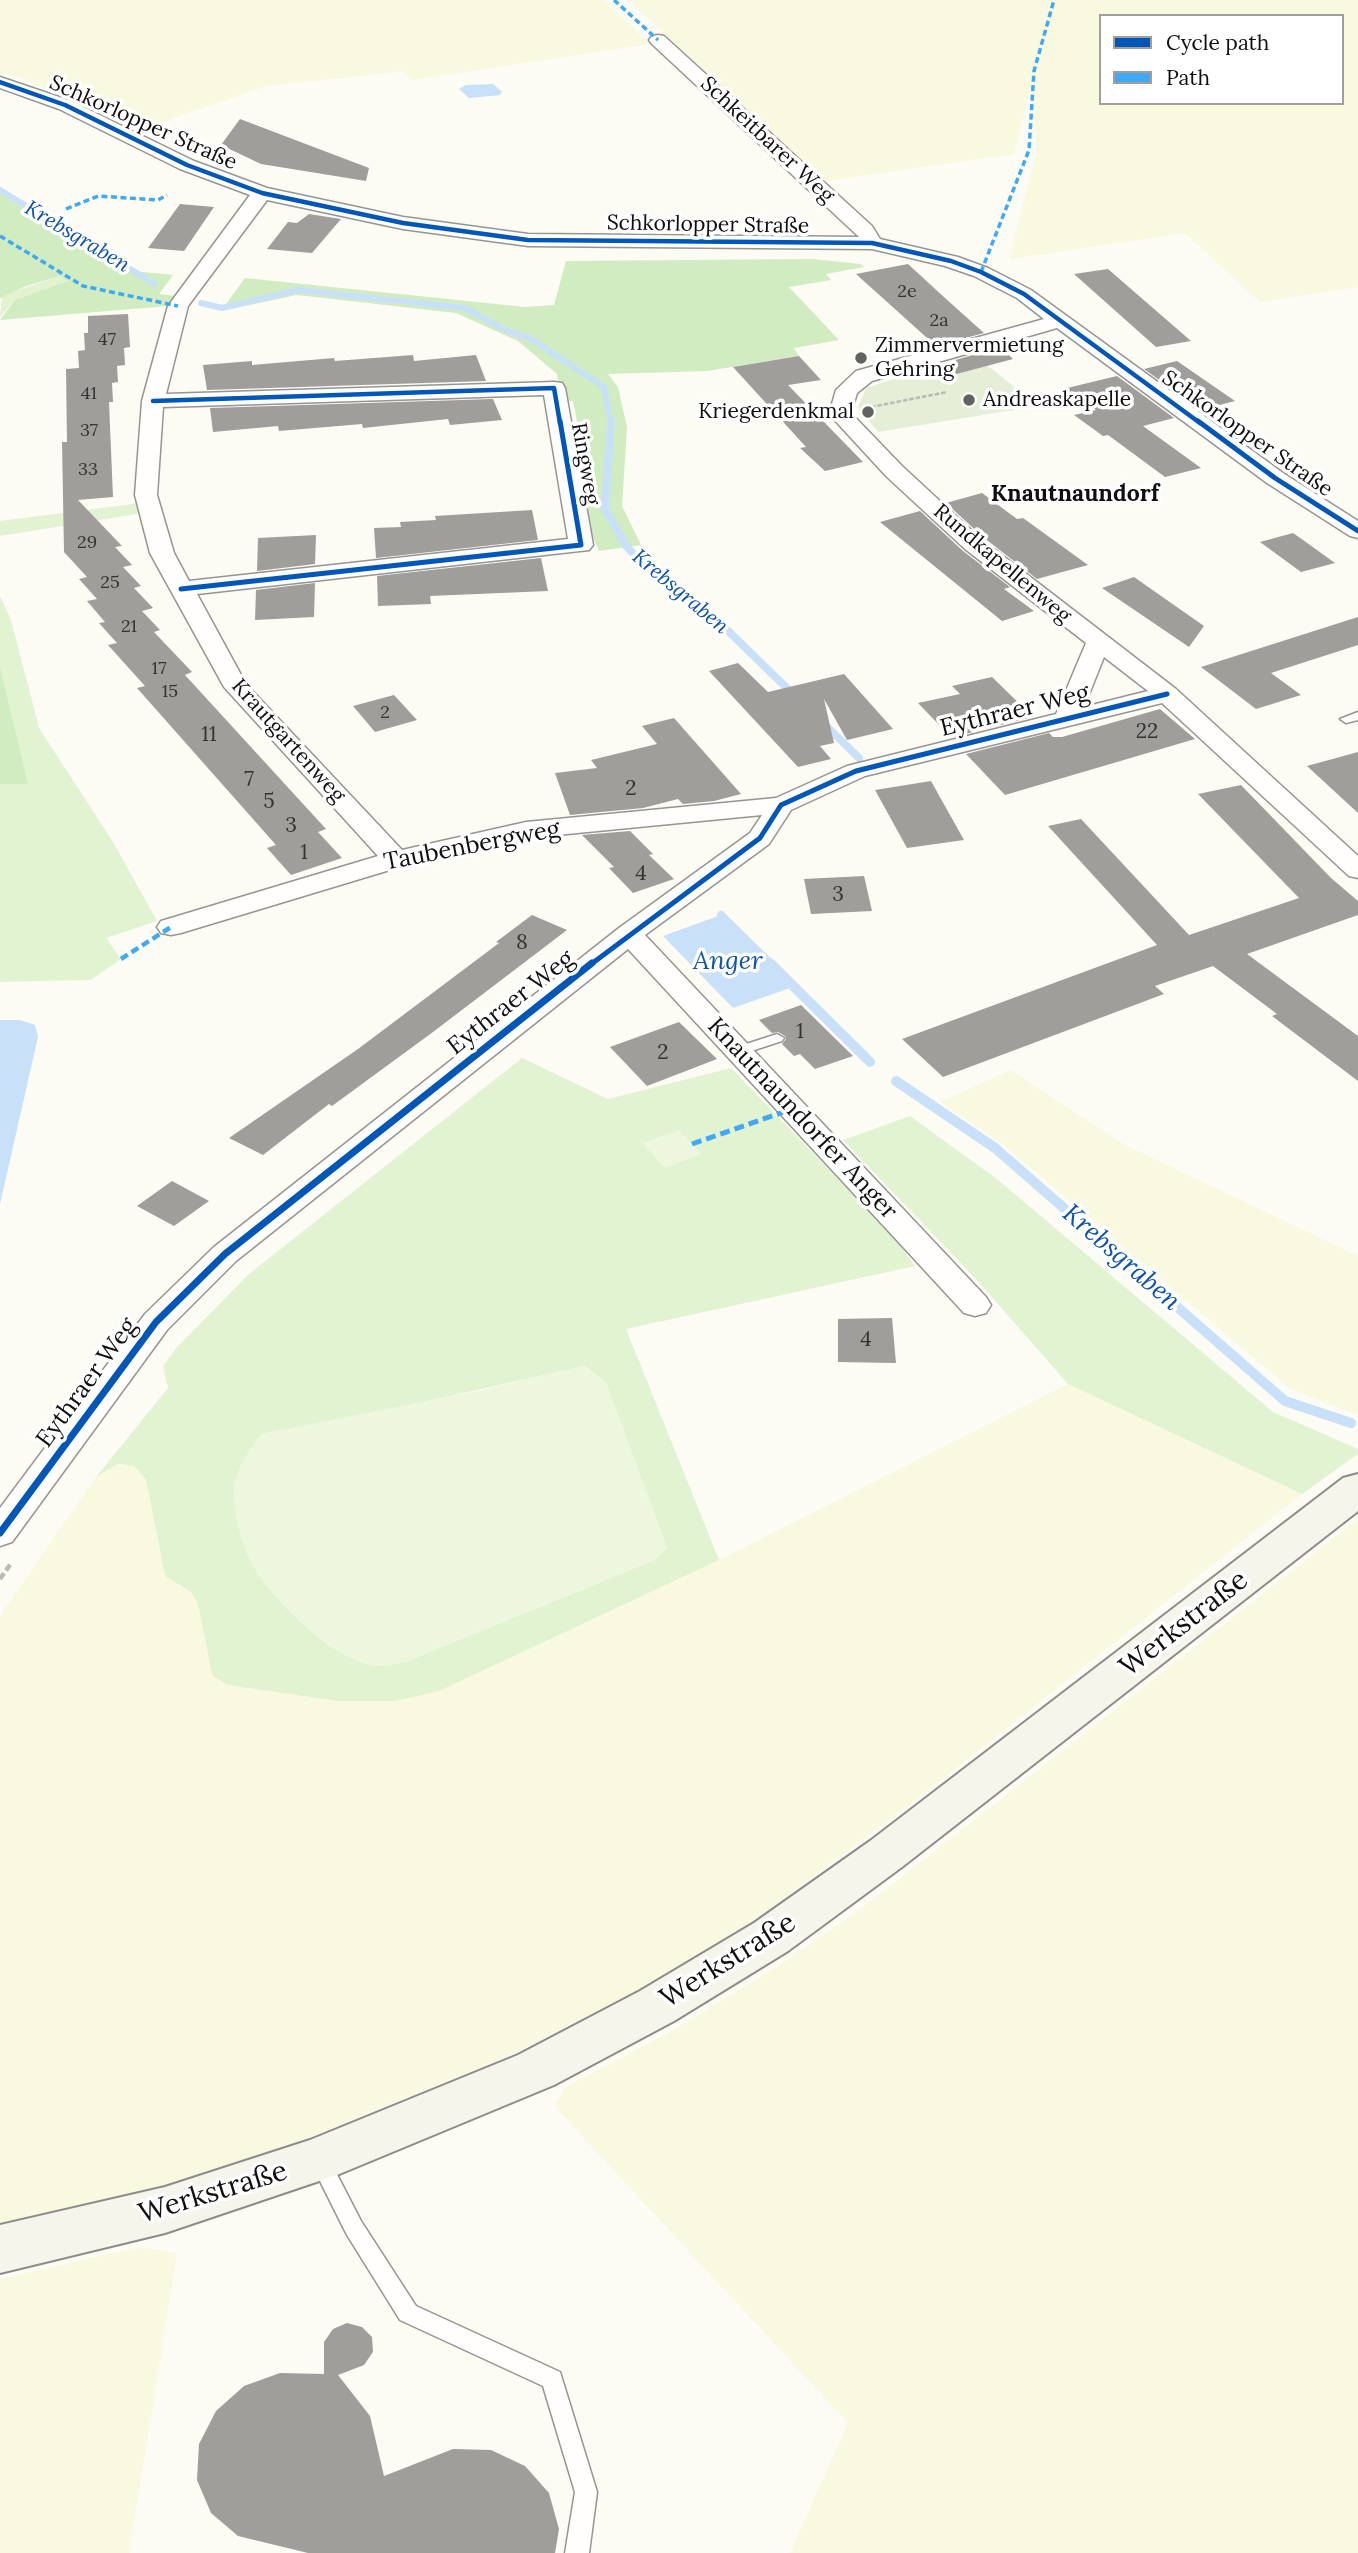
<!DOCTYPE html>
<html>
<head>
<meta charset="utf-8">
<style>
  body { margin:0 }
  #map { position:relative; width:1358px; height:2553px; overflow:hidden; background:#fcfbf4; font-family:Lora,serif }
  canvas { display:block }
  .legend { position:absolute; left:1099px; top:14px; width:245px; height:91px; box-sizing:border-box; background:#fff; border:2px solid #9f9f9f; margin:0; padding:9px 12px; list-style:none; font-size:21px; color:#0f0f0f }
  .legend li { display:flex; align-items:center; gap:14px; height:35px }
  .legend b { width:35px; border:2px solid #9f9f9f }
</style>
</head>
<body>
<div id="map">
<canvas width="1358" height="2553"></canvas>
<ul class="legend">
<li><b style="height:9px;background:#0057b8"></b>Cycle path</li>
<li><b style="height:9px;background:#3fa9f5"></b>Path</li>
</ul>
</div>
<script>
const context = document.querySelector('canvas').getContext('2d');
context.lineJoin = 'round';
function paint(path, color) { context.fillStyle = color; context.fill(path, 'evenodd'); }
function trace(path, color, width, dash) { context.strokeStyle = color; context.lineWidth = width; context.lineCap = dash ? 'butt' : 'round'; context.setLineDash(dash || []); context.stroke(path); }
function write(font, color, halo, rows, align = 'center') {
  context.font = font + ' Lora,serif'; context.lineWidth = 7; context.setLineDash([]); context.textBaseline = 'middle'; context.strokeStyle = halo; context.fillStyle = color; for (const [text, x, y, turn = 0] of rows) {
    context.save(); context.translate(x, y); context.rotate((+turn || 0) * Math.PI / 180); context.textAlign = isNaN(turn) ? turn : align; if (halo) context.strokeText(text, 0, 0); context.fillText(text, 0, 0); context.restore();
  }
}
paint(new Path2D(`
  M0,0h603l47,44 -237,36 -9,-9 -137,15 -126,43 -28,-14 -93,-37 -20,-5z
  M629,0h729v287l-98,15 -75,-69 -175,26 26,-107 -2,-77 -20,79 -193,28zM1101,16h241v87h-241z
  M1011,1070l114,75 233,111v159l-66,-25 -289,-246 -63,-42z
  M1068,1384l234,110 -394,312 -150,111 -117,71 -130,67 -204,83 -116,40 -135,35 -56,10v-607l96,-139 22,-13 16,2 12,14 14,73 18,33 13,6 7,12 14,71 15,10 111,16h58l43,-11 280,-130z
  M1358,1519v1034h-568l58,-130 -293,-316 9,-19 113,-60 109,-67 80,-56z
  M139,2247l38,6 -48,300h-129v-274z`), '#f9f9e0');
paint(new Path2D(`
  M60,276l9,6 -54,18 -15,17 2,-22z
  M141,503l2,10 -143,23v-15z
  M0,596l11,24 28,108 74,114 44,79 -51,17 15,21 -30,21 -91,2v-198h27l-27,-117z
  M522,1058l86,41 123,-31 162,168 22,30 -289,63 93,231 -280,131 -43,10h-59l-110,-16 -15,-10 -14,-71 -7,-12 -26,-16 -19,-96 -12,-14 -16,-2 -22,13 72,-89 -5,-22 15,-20 71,-72zM585,1366l21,17 61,165 -15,13 -247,101 -144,-228 81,-14z
  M910,1116l87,63 276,233 85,37v5l-56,40 -234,-110 -93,-106 -132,-138z`), '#e2f3d2');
paint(new Path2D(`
  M0,190l133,81 40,4 -14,19 17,2 -8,10 -168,14 15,-20 53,-19 -8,-5 -34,10 -26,12z
  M813,259l47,5 4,3 -38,7 5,6 -42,7 50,53 -45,8 5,8 -92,15 -99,3 10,13 9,40 -5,79 19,39 -42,6 -18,-41 -12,-68 12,-1 -8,-40h-12l-4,-27 -39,-33 -62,-28 -159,-18 -76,16 24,-33 280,29 29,-2 12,-44z
  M0,667l28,117h-28z`), '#d1ecc0');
paint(new Path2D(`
  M973,354l65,52 -160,26 -20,-25 8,-19z`), '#e5eed7');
paint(new Path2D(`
  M679,1130l22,24 -36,14 -23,-25z
  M584,1366l22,17 61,165 -15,13 -247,101c-8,1 -18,5 -26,4 -42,-2 -99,-59 -121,-92 -16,-23 -24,-55 -24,-82 0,-23 15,-40 27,-58l211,-42z`), '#edf7dd');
paint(new Path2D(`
  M493,84l9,8 -2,3 -31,3 -10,-9 7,-4z
  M721,915l72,72 -60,21 -70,-72z
  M0,1020h20l15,5 3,12 -38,167z`), '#c8e1f8');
trace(new Path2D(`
  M0,190l155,94
  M201,303l21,5 76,-18 167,18 44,24 19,5 76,50 7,36`), '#c8e1f8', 6);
trace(new Path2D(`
  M611,421l-6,88 21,37 26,27 65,47 80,78
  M821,721l38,37
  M721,915l51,50`), '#c8e1f8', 8);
trace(new Path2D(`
  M770,963l100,99
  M896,1081l99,67 290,253 66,22`), '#c8e1f8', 10);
paint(new Path2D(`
  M240,119l129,49 -3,13 -105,-17 -40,-19z
  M180,204l34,3 -30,44 -36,-3z
  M309,214l32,5 -29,34 -45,-4 21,-27 9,1z
  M908,264l37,34 39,35 -48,13 -80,-72z
  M1108,269l83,72 -35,6 -82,-73z
  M128,314l2,33 -6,1 1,17 -8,1 1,16 -6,1 1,19h-4l4,95 -35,3 44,46 -7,1 17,18 -9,2 18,19 -7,2 19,20 -11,3 18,19 -6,2 38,40 -7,3 141,154 -8,3 24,26 -51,17 -24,-27 9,-3 -139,-157 8,-2 -37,-41 9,-2 -18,-20 6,-1 -18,-21 10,-2 -18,-20 8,-2 -23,-25 -2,-110h5l-1,-73 13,-1 -1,-17 7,-1 -1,-17h4v-17z
  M1000,347l13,12 -64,17 7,-16z
  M413,355l1,6 62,-6 10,26 -279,9 -4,-25 49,-4v4l82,-7 1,3z
  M799,356l22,24 -33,5 75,77 -38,9 -25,-23 6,-1 -73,-80z
  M1177,361l58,40 -34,9 -57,-41z
  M1117,376l57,42 -31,8 58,42 -36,9 -57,-42 -5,1 -29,-21 22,-5 -33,-21z
  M493,399l9,21 -52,5 -2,-6 -85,9 -1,-4 -83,7 -1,-5 -65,6 -3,-24z
  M982,493l35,26 6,-1 65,47 -51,14 -54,-42 -37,-34z
  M532,510l6,30 -162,18 -2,-30 27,-1 -1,-5 36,-2 -1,-4z
  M920,511l43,40 47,36 -6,2 30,22 -32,10 -122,-99z
  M1293,533l10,7 32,23 -34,9 -41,-30z
  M316,535l-1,29 -58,7 1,-33z
  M541,558l7,33 -118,5 1,8 -53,2 -1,-30z
  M1134,577l70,49 -15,21 -87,-59z
  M315,583l-1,34 -59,3 1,-30z
  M1358,617v28l-87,28 30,22 -45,14 -55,-42z
  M738,663l30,29 76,-18 49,55 -46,11 -23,-41 10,44 -14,3 11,13 -33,8 -89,-96z
  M992,677l41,40 -80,20 26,-17 -36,9 -25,-26 42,-9 -8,-8z
  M394,695l23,25 -42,12 -22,-26z
  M1160,709l35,30 -190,56 -39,-41 83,-21 4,4h9z
  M674,718l67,76 -27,7 -31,3 -5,-5 -35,9 -73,7 -15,-42 42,-5 -6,-8 66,-16 -15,-18z
  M1358,752v61l-51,-47z
  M931,781l33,59 -57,8 -32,-58z
  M1241,785l90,93 27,23v14l-111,39 111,82v45l-86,-65 5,-2 -64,-48 -58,20 9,8 -221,83 -41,-38 255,-94 -109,-119 33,-7 108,116 110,-37 -101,-104z
  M630,831l23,23 -4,1 25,24 -41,14 -24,-25 5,-1 -32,-32z
  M864,876l8,35 -61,3 -7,-35z
  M532,915l35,15 -134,102 -101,74 -3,-2 -66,51 -34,-17 129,-89 141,-106 -3,-1z
  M801,1005l52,51 -38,13 -15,-15 -6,2 -12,-12 4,-5 -1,-3 -7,-4 -6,1 -13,-13z
  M679,1022l38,37 -70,27 -37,-39z
  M172,1181l37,20 -35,25 -37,-20z
  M892,1318l4,45 -58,-1v-43z
  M347,2323l15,4 10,10 1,15 -9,13 -26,10 32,41 14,60 69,-27 38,1 34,16 24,27 10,36 -4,24h-247l-70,-17 -27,-23 -14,-33 2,-36 17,-33 28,-25 36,-13 44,1v-32l9,-13z`), '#a09e9a');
const lane = new Path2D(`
  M1358,712v8l-12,3 -6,-4z
  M777,1034l7,4 -2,3 -43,14 -7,-4 2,-3z
  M319,2150l7,3 35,68 55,85 144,66 37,120 -8,61h-24l10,-61 -32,-106 -143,-66 -53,-85 -38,-76 3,-6z`);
const street = new Path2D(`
  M658,35l6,1 208,190 8,13 78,18 30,11 43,22 252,183 75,48v17l-8,-2 -83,-53 -210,-155 -185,53 -15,12 -6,20 51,53 79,73 195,150 182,167v22l-9,-2 -187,-173 -297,73 -74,34 -22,34 -124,91 341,362 5,8 -5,8 -11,3 -11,-3 -336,-364 -392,312 -69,69 -155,212 -12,4v-38l145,-194 69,-67 405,-319 131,-95 12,-18 -236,23 -123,28 -222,67 -10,2 -10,-2 -4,-6 4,-6 217,-65 -154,-169 -74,-134 -15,-58 7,-94 26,-95 82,-111 -70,-26 -121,-60 -59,-21v-11l71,24 123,60 73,27 136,29 125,17 331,3 -207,-193 -3,-4 3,-4zM267,200l136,29 125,17 344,3 73,17 29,10 43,22 27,21 -188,52 -20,19 -7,24 57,62 79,73 121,94 -30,71 -209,52 -71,32 -250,24 -124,28 -156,-166 -49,-90 392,-44 4,-5 -28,-157 -3,-5 -8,-1 -388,12 22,-88zM544,395l24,144 -379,42 -15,-28 -17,-58 6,-88zM1104,657l44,34 -64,16z`);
const secondary = new Path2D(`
  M1358,1474v37l-456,356 -114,84 -114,70 -120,64 -217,90 -172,58 -165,40v-48l165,-38 145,-47 208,-85 122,-64 114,-68 116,-82 473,-363z`);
trace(lane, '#969592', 3);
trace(street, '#969592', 3);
trace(secondary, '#8c8c89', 4);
trace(new Path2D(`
  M871,407l76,-15`), '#b9b9b8', 2.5, [4.5, 2]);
trace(new Path2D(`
  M0,1579l12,-17`), '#b9b9b8', 4.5, [7, 3.5]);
paint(lane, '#fffefd');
paint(street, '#fffefd');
paint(secondary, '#f5f5eb');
trace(new Path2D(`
  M614,0l44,40
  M66,209l32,-13 60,4 9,-5
  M0,236l83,50 95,20
  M981,272l48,-122 5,-79 20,-71`), '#3fa9f5', 3.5, [6, 3.5]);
trace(new Path2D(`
  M121,959l50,-32`), '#3fa9f5', 4.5, [8, 4.5]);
trace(new Path2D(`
  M692,1144l100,-35`), '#3fa9f5', 5, [10, 5]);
trace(new Path2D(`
  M0,82l65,23 122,60 75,28 141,30 125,17 344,3 79,18 30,11 43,22 176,129
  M153,401l401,-13 6,35`), '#0057b8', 4.5);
trace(new Path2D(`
  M1198,421l77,57 83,53
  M181,589l400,-44 -21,-124
  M590,965l170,-127 21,-33 75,-34 311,-77`), '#0057b8', 5);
trace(new Path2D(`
  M0,1533l156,-211 69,-68 367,-291`), '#0057b8', 7);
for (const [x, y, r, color] of [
  [861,358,7,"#62625f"],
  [969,400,7,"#62625f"],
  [868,412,7,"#62625f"]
]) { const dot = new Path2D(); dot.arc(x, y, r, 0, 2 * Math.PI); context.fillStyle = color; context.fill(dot); trace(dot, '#fff', 2.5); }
write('18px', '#333332', null, [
  ["2e",907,292],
  ["2a",939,321],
  ["47",107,340],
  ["41",89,394],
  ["37",89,431],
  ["33",88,470],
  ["29",87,543],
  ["25",110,583],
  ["21",129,627],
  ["17",159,669],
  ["15",170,692],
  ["2",385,713]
]);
write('21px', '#0f0f0f', '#fff', [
  ["Schkorlopper Straße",143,123,24],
  ["Schkeitbarer Weg",767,140,43],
  ["Schkorlopper Straße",708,225,1],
  ["Schkorlopper Straße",1247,434,35],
  ["Ringweg",585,464,80],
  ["Rundkapellenweg",1002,564,40],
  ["Krautgartenweg",288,741,48]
]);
write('italic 21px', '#0e53ab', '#fff', [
  ["Krebsgraben",77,237,31],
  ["Krebsgraben",680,592,40]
]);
write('21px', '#0f0f0f', '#fff', [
  ["Zimmervermietung",875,346],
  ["Gehring",875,370],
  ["Andreaskapelle",983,400],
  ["Kriegerdenkmal",854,412,"right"]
], 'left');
write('21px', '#333332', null, [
  ["22",1147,732],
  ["11",209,735],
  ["7",249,780],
  ["2",631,789],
  ["5",269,802],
  ["3",291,826],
  ["1",304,853],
  ["4",641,874],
  ["3",838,895],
  ["8",522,943],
  ["1",800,1032],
  ["2",663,1053],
  ["4",866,1340]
]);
write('bold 23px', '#0f0f0f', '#fff', [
  ["Knautnaundorf",1075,494]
]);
write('24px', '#0f0f0f', '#fff', [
  ["Eythraer Weg",1015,711,-14],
  ["Taubenbergweg",472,846,-11],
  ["Eythraer Weg",511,1003,-38],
  ["Knautnaundorfer Anger",802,1119,47],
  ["Eythraer Weg",87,1383,-54]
]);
write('italic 26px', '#0e53ab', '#fff', [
  ["Anger",728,962],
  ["Krebsgraben",1121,1258,41]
]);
write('28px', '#0f0f0f', '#fff', [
  ["Werkstraße",1184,1624,-38],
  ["Werkstraße",728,1961,-32],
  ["Werkstraße",213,2193,-17]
]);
</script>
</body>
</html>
